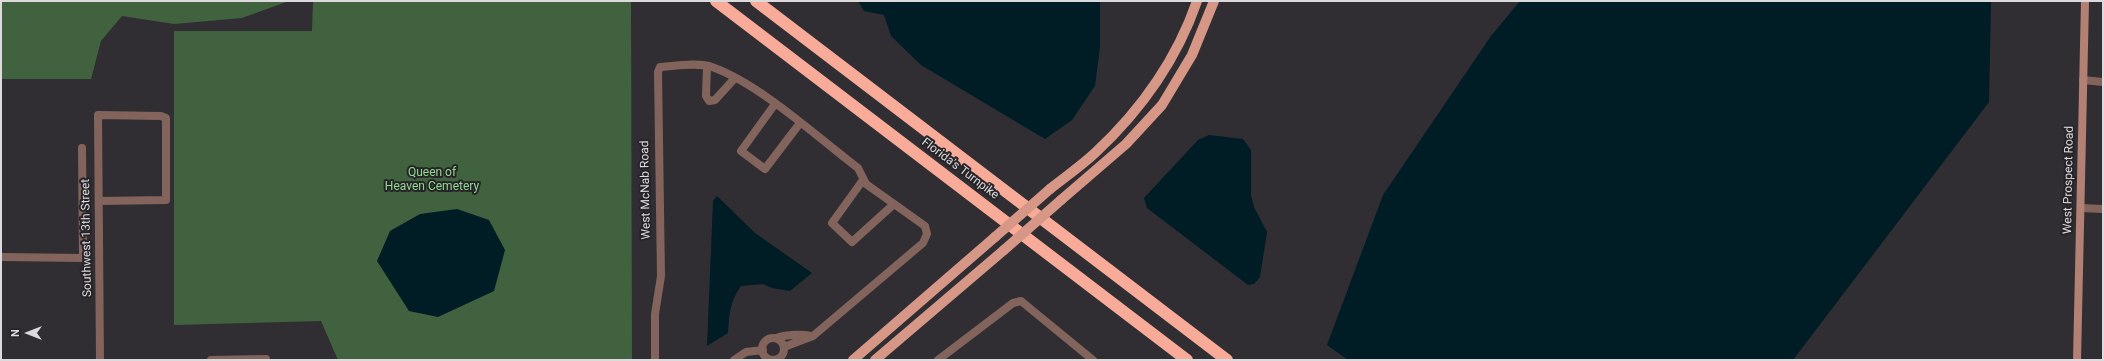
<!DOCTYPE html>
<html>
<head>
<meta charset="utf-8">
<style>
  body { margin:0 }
  #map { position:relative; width:2104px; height:361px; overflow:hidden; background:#302e32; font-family:Roboto,sans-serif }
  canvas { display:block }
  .frame { position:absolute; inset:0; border:2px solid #dcdadd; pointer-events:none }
  .north { position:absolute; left:8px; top:313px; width:40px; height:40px; -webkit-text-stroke:3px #262428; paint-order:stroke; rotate:270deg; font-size:11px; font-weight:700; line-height:16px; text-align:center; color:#dcdadd }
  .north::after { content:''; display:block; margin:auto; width:14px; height:18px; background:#dcdadd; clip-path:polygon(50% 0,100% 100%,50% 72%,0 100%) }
</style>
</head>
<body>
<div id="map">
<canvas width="2104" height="361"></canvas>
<div class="frame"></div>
<div class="north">N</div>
</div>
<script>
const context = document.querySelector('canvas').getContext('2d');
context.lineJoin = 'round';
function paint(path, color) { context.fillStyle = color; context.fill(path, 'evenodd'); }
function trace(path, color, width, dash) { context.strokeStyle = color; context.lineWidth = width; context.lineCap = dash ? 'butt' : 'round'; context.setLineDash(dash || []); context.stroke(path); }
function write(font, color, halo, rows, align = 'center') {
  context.font = font + ' Roboto,sans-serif'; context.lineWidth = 4; context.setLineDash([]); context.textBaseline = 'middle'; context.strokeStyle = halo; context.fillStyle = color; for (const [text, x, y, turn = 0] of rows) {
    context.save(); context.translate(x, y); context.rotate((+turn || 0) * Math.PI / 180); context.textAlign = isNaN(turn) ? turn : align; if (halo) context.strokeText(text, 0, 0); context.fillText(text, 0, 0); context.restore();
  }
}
paint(new Path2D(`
  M1,1h288l-47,17 -68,6 -52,-8 -21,25 -10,38h-90z
  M313,1h318l1,359h-294l-17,-39 -147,4v-294h138z`), '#40623f');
paint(new Path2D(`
  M858,1h242v46l-5,39 -23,34 -27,19 -124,-74 -30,-29 -7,-21 -20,-4z
  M1520,1h471l-2,101 -196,258h-445l-21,-15 56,-150 108,-159z
  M1209,135l34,4 8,11v45l3,12 13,25 -7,45 -6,7 -6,1 -101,-77 -3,-10 54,-58z
  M717,196l38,37 57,40 -22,18 -18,-3 -9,-4 -22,2c-11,15 -12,29 -13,47l-21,13 6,-145z
  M457,209l32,11 16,30 -11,41 -56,26 -29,-6 -32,-50 13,-30 30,-17z`), '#001c24');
trace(new Path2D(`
  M707,66l-1,30 3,5 6,-1 20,-22
  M2083,80l20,2
  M775,104l-34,47 24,18 35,-46
  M863,180l-31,43 20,19 42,-38
  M99,201l67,-1v-82l-5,-2 -63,-1 2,245
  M2081,208l22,1
  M1,257l82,1 -1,-110
  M776,338c13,-4 23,-4 36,-2
  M762 349a11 11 0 1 1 22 0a11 11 0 1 1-22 0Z
  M211,360l55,-1
  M655,360v-46l6,-38 -3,-204 2,-5c14,-1 40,-5 52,0 48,17 104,69 146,101l8,16 59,42 2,8 -4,9 -110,93 -29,11
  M734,360l12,-8 17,-2
  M938,360l75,-57 8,-2 72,59`), '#83645c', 8);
trace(new Path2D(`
  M2077,360l8,-359`), '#b38174', 8);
trace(new Path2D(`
  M1050,189c15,-12 31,-23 45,-36 45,-42 82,-94 102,-152
  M1061,200l65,-56 36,-39 30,-50 22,-54
  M853,360l142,-123
  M875,360l129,-110`), '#d79787', 10);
trace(new Path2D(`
  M716,1l471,359
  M756,1l471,359`), '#f8ab98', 12);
trace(new Path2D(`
  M995,237l55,-48
  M1004,250l57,-50`), '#d79787', 10);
write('12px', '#dcdadd', '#262428', [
  ["Florida's Turnpike",960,169,37],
  ["West Prospect Road",2069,180,-89],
  ["West McNab Road",646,190,-91],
  ["Southwest 13th Street",87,238,-91]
]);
write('12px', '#92da90', '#262428', [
  ["Queen of",432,173],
  ["Heaven Cemetery",432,187]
]);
</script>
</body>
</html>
